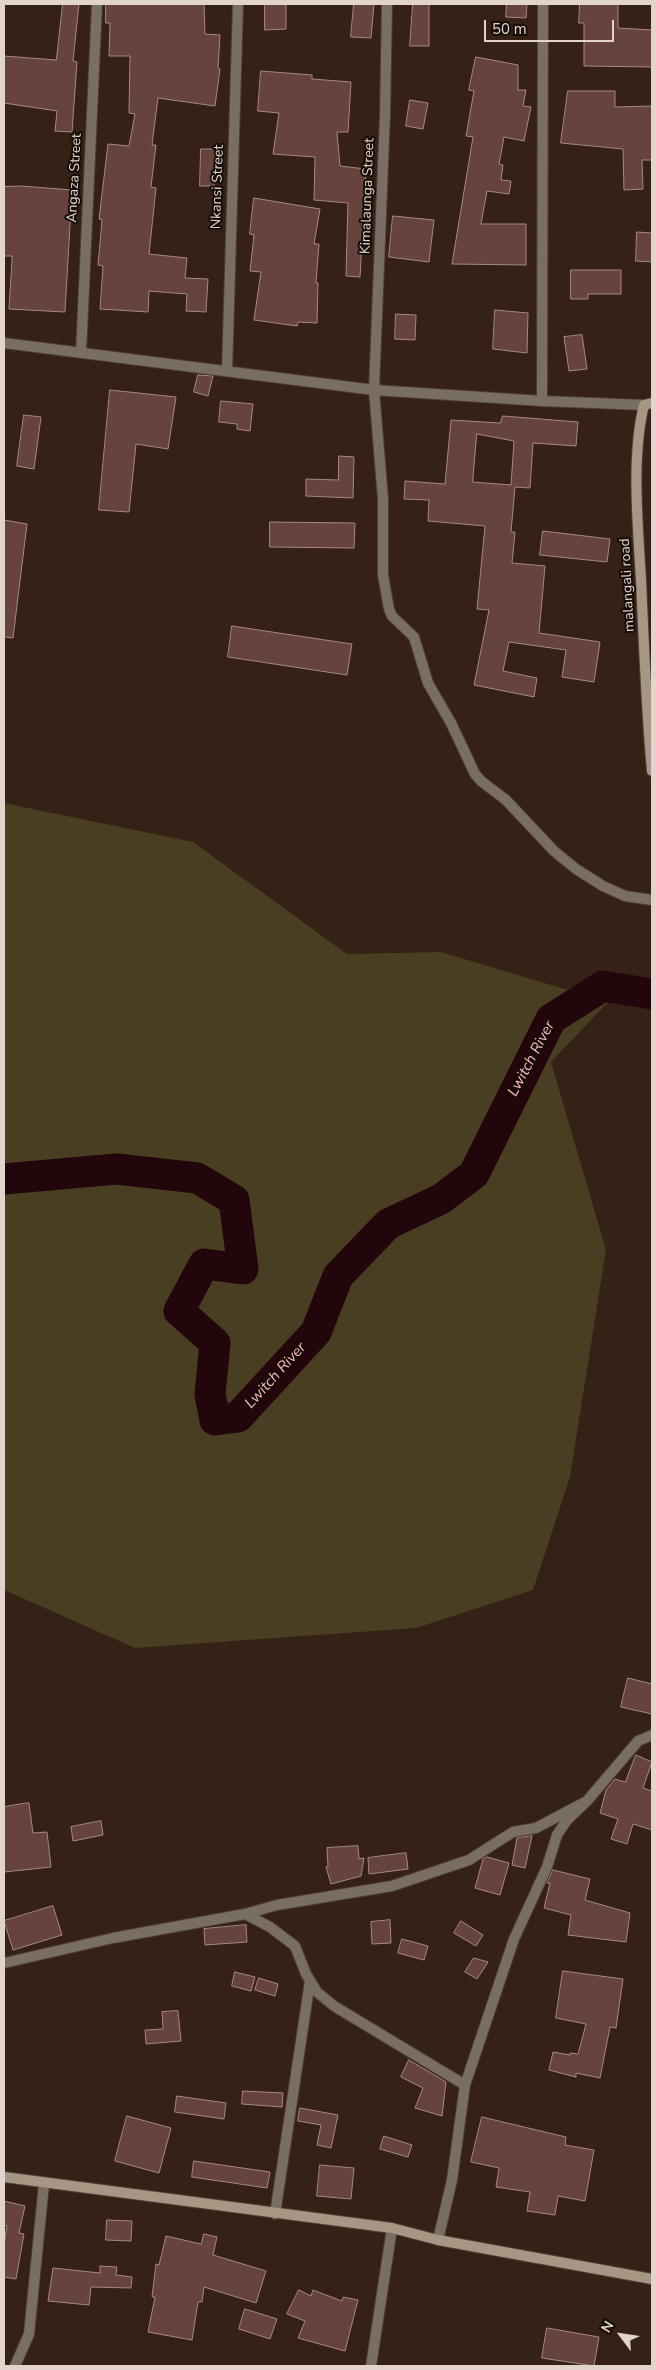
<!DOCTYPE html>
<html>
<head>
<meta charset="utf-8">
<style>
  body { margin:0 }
  #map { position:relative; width:656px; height:2370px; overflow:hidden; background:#352116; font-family:"Nunito Sans",sans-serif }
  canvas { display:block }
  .frame { position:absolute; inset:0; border:5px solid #e2d4cd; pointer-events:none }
  .north { position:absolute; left:596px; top:2310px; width:50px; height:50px; -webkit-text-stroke:4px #160d08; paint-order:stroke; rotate:301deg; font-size:14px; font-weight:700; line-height:20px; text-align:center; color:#e2d4cd }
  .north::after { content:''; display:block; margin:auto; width:18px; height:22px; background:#e2d4cd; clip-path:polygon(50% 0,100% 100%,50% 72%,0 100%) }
  .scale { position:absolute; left:484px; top:20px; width:130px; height:22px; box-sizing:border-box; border:2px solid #e2d4cd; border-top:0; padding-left:6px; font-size:15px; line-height:18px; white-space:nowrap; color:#e2d4cd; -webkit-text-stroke:4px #160d08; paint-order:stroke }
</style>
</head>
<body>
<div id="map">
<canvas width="656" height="2370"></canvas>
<div class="frame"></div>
<div class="north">N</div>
<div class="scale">50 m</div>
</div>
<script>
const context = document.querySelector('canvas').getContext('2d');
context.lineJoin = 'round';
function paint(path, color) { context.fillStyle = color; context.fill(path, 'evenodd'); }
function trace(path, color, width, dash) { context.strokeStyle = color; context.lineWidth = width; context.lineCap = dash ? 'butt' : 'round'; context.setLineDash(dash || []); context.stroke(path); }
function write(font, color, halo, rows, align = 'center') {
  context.font = font + ' "Nunito Sans",sans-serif'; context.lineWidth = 4; context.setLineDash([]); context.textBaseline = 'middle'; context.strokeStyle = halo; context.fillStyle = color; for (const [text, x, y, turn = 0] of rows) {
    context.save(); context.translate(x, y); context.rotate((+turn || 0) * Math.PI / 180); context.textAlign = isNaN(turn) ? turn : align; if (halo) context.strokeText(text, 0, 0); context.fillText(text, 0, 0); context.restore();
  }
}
paint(new Path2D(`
  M4,803l189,39 154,112 94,-2 167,50 -57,60 55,188 -36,227 -37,113 -117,38 -281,20 -131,-58z`), '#493d22');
trace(new Path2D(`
  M4,1179l113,-10 80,9 37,22 9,69 -39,-5 -25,47 36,32 -5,51 5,26 23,-3 78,-85 22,-56 50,-52 53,-25 33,-25 77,-155 52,-33 49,8`), '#22060b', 31);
const building = new Path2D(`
  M63,4h16l-6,57 4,1 -5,70 -17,-1 2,-20 -53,-8v-47l52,4z
  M106,4h98l1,30 15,1 -2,33 2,1 -5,37 -57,-8 -6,47h4l-5,42 5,1 -7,66 38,4 -2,20 23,1 -2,33 -20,-1 1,-17 -38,-3 -1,21 -48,-3 3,-43 -5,-1 4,-45 -3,-1 9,-75 21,2 6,-32 -6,-1 1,-57h-21l1,-33h-4z
  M265,4h21v25l-21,1z
  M354,4h20l-3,34 -20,-1z
  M413,4h16v42h-19z
  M507,4h20l-1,14 -20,-1z
  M580,4h38v24l34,2v37l-68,-1v-43h-5z
  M476,57l42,8v25h8l-3,16 8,1 -7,34 -20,-4 -5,27 4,1 -2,15 10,1 -2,13 -22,-3 -6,33h45v41l-74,-1 21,-127 -7,-1 8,-45 -5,-1z
  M261,71l51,4v4l39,3 -3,50h-11l3,34 26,3 -6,108 -14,-1 2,-73 -34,-3 1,-43 -42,-3 6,-41 -21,-2z
  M568,91h47v16l37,-1v54h-10l1,29 -19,1 -1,-41 -62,-6z
  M410,100l18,3 -5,26 -17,-3z
  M201,149h15l-2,37h-14z
  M21,186l51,4 -7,122 -56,-3 3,-49v-4h-8v-69z
  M254,198l66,11 -6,35h5l-3,39h2l-1,40 -19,-1 -1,4 -43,-6 7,-48 -11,-1 4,-36 -4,-1z
  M393,216l41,4 -5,42 -40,-5z
  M637,232l15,1v29l-16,-1z
  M571,270h50v24h-33v5h-17z
  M495,310l33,3 -1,40 -34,-4z
  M396,314l20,1 -1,25 -20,-1z
  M582,335l5,34 -18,2 -5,-34z
  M198,375l15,1 -5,20 -14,-4z
  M110,390l66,7 -8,52 -32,-5 -7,68 -30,-2z
  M221,401l32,3 -3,27 -13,-2v-5l-18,-2z
  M24,415l17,2 -7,52 -17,-3z
  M503,416l75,6 -2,24 -43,-3 -3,45 -15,-1 -4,45h4l-3,31 33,3 -6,67 61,9 -6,40 -32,-5 4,-27 -57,-8 -6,29 34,7 -3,19 -60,-12 15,-75 -12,-1 8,-83 -57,-5 1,-21 -25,-1 1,-18 40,3 6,-64 49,3zM477,434l37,7 -3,44 -38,-3z
  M339,456l15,1 -1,41 -47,-2v-17l32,1z
  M4,520l23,4 -14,114 -9,-1z
  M270,522l85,1 -1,25 -84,-1z
  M543,531l67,8 -3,23 -67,-7z
  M232,626l120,18 -5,31 -119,-18z
  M628,1678l24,6v30l-31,-7z
  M636,1755l16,7 -9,26 9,3v39l-19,-6 -6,20 -16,-5 7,-20 -18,-6 6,-23 9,-11 10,3z
  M29,1803l4,30 14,-1 4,35 -47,5v-65z
  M101,1821l2,14 -30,6 -2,-14z
  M532,1836l-7,32 -13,-3 5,-27z
  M358,1846l1,13 5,-1 -3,18 -30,8 -5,-17 2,-1 -1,-18z
  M406,1853l2,16 -39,5 -1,-16z
  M487,1857l22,6 -9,32 -25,-7 8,-29z
  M553,1870l37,9 -5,21 45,13 -4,29 -58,-7 3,-20 -27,-7 6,-25h-3z
  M53,1906l9,29 -49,15 -9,-29z
  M390,1920l1,23 -19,1 -1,-22z
  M461,1921l22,14 -7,11 -22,-13z
  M246,1925l1,17 -42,3 -1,-16z
  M402,1939l26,7 -4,14 -26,-7z
  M474,1958l14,4 -11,17 -12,-7z
  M563,1971l60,8 -7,49 -6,-1 -10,51 -24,-5v4l-27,-7 4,-18 17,3v-2l8,1 8,-30 -30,-6z
  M235,1972l20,5 -4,14 -19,-5z
  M259,1978l19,6 -3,12 -20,-6z
  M178,2011l3,30 -35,3 -1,-14 18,-1 -1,-17z
  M409,2060l37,22 -4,34 -27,-8 8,-20 -22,-11z
  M243,2091l40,2 -1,14 -40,-3z
  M177,2096l49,7 -2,16 -49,-7z
  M300,2108l38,7 -7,33 -14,-3 4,-20 -23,-4z
  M127,2116l44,12 -12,45 -44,-12z
  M482,2117l84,20 -1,8 29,5 -9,51 -27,-5 -3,19 -28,-4 3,-19 -34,-5 3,-19 -28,-6z
  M384,2136l28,9 -4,12 -28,-8z
  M194,2161l76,11 -3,16 -75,-11z
  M320,2165l34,3 -3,31 -34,-3z
  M4,2201l21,5 -6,27 5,1 -8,45 -12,-2v-33l3,-18 -3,-1z
  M107,2220l25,1 -1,20 -25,-1z
  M204,2234l13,3 -4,18 53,16 -10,32 -52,-16 -2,15h-4l-6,38 -44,-8 7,-35h-3l4,-33 3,1 7,-29 35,8z
  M100,2266l17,1 -1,8 16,2 -1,11 -40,-1 -2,18 -41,-4 5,-33 47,5z
  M299,2290l12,6 2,-6 29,11 1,-4 15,3 -13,51 -47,-13 7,-17 -18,-7z
  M245,2309l32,10 -7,20 -31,-10z
  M547,2328l52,9 -5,29 -52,-8z`);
paint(building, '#66443d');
trace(building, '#a68983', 1);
const street = new Path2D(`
  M387,4l-2,111 -11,275 9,109v76l6,34 3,7 22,21 14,46 23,40 24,51 6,7 25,19 48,51 22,18 27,17 22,10 27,4
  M4,343l370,47 168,11 102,4
  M81,353l16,-349
  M227,371l11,-367
  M542,401l1,-397
  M245,1914l25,13 25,19 11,28 11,18 17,14 131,79
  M4,1963l109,-25 132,-24 32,-9 115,-19 77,-26 44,-28 23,-4 51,-27
  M275,2214l35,-233
  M438,2240l14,-60 13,-95 49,-146 33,-72 10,-32 10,-15 20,-19 51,-60 14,-6
  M15,2366l14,-32 15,-150
  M371,2366l21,-138`);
const secondary = new Path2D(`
  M652,403l-8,2c-13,52 -6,122 -3,175 3,64 5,128 11,191
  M4,2177l388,51 46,12 214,39`);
trace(street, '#513e33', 12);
trace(secondary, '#513e33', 12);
trace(street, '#786e62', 10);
trace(secondary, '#a79684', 10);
write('14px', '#e2d4cd', '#160d08', [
  ["Angaza Street",75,178,-87],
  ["Nkansi Street",218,187,-88],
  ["Kimalaunga Street",368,196,-88],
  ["malangali road",628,585,-93]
]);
write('italic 15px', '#febac0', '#160d08', [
  ["Lwitch River",532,1059,-62],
  ["Lwitch River",276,1376,-48]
]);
</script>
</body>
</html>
